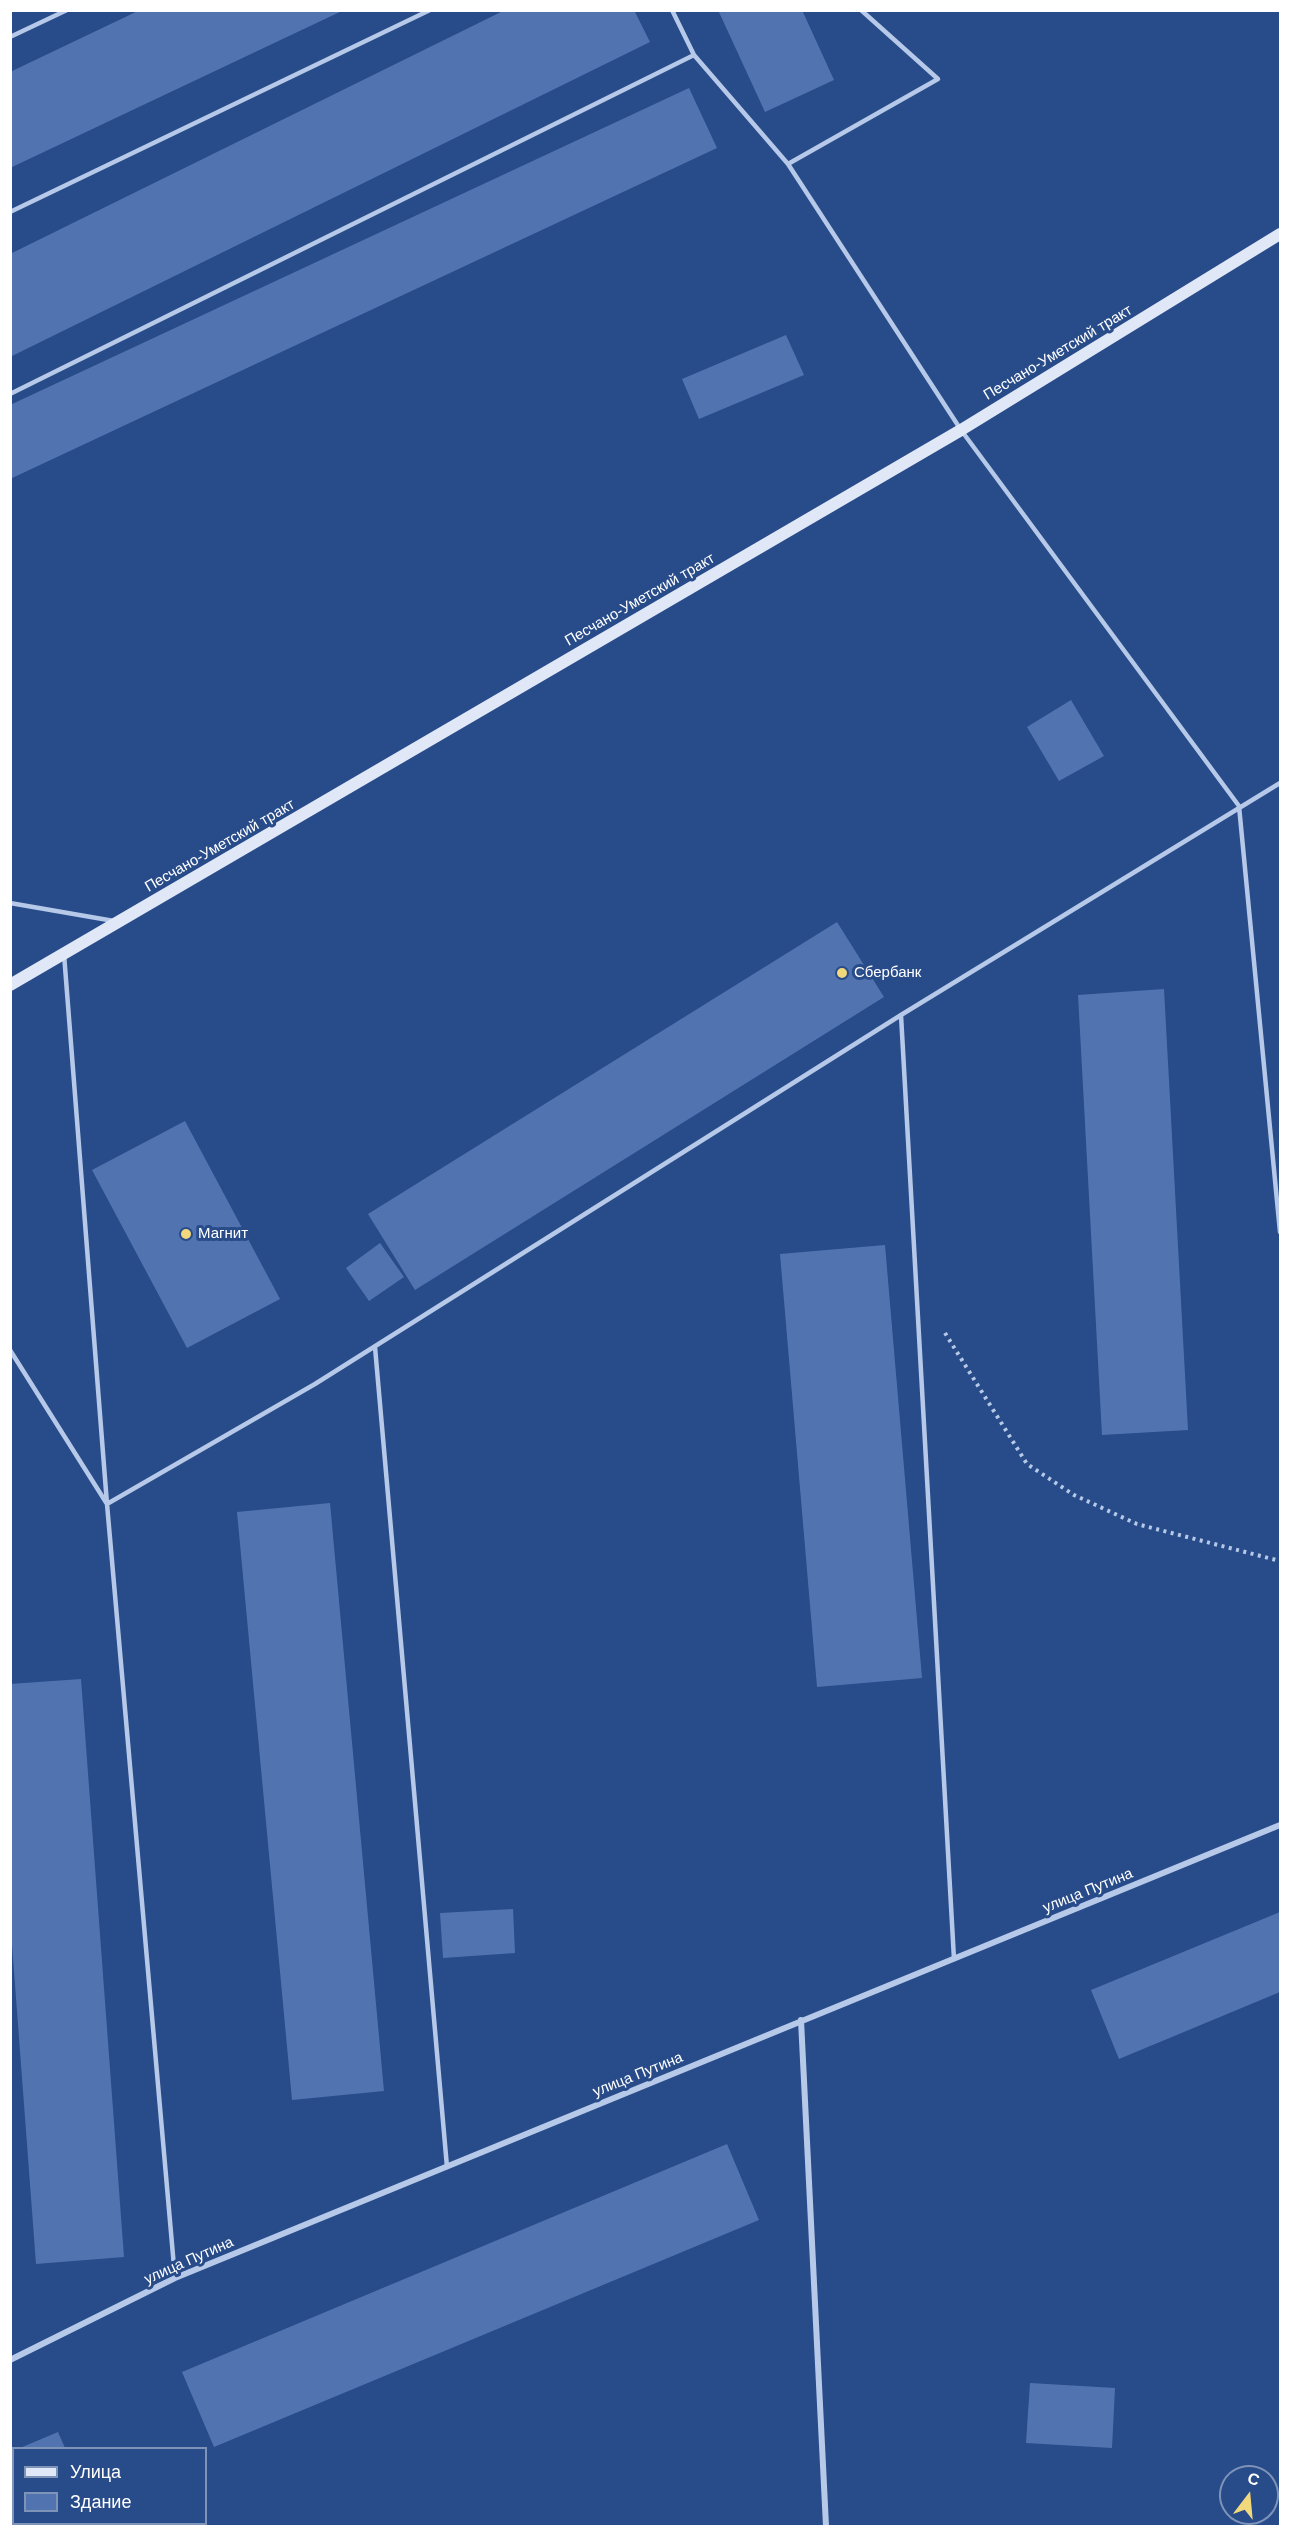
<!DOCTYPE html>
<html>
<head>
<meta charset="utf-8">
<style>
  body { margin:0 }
  #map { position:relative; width:1291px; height:2537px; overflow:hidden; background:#284b89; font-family:Helvetica,sans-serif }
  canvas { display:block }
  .frame { position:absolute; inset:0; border:12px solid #fff; pointer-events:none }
  .legend { position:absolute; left:12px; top:2447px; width:195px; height:78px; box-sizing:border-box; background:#284b89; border:2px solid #7e93b8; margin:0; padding:8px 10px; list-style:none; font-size:18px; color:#fff }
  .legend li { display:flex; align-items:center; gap:12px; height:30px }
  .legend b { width:30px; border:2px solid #7e93b8 }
  .north { position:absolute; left:1219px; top:2465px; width:60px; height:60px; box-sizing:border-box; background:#284b89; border:2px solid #7e93b8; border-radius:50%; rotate:16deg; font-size:16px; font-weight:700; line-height:24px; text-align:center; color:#fff }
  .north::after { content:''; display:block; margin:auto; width:21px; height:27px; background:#f1d87c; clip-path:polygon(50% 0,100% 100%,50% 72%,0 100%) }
</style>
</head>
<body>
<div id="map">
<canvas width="1291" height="2537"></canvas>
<div class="frame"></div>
<ul class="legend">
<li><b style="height:8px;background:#e0e8f8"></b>Улица</li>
<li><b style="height:16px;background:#5174b1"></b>Здание</li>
</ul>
<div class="north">С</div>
</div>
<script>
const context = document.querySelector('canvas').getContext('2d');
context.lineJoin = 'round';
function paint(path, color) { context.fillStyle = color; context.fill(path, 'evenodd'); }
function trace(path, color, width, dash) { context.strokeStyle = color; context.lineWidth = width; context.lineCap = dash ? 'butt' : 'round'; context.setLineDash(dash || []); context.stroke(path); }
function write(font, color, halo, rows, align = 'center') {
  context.font = font + ' Helvetica,sans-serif'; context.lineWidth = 6; context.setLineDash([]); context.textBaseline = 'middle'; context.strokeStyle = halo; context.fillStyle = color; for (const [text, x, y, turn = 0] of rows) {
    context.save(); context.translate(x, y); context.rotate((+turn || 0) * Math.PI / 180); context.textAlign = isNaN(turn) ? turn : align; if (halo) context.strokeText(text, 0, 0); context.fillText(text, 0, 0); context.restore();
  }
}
paint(new Path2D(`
  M140,10h204l-334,158v-96z
  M505,10h129l16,32 -640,315v-103z
  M718,10h84l32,70 -69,32z
  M689,88l28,60 -707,331v-74z
  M786,335l18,40 -105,44 -17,-40z
  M1071,700l33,56 -45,25 -32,-54z
  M837,922l47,75 -469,293 -47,-76z
  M1164,989l24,441 -86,5 -24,-440z
  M185,1121l95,178 -93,49 -95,-178z
  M380,1243l24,34 -35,24 -23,-33z
  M885,1245l37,433 -105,9 -37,-433z
  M330,1503l54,588 -92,9 -55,-588z
  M81,1679l43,578 -88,7 -26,-346v-234z
  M513,1909l2,44 -72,5 -3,-45z
  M1280,1912v80l-161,67 -28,-69z
  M727,2144l32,76 -545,227 -32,-75z
  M1030,2383l85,5 -3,60 -86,-5z
  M58,2432l7,16h-45z
  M31,2524h67v1l-66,1z`), '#5174b1');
trace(new Path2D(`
  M945,1333l82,131 47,31 63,29 143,37`), '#b6c9e9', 4, [3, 4.5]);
trace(new Path2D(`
  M672,10l22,45 94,109 173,266 278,376 41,426
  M10,37l57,-27
  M788,164l150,-85 -77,-69
  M10,212l420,-202
  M10,394l684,-339
  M10,903l104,18
  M64,954l43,550 68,774
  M901,1015l53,944
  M375,1347l72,820
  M10,1350l97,154 208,-120 586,-369 379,-232`), '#b6c9e9', 4.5);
trace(new Path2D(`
  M801,2020l25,506
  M10,2360l165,-82 1105,-453`), '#b6c9e9', 6);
trace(new Path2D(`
  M10,985l951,-555 319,-196`), '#e0e8f8', 12);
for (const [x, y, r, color] of [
  [842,973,6,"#f1d87c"],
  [186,1234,6,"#f1d87c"]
]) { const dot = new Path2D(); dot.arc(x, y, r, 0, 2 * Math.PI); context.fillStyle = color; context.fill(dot); trace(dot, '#284b89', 2); }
write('15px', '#fff', '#284b89', [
  ["Песчано-Уметский тракт",1058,353,-31],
  ["Песчано-Уметский тракт",640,600,-30],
  ["Песчано-Уметский тракт",220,846,-30],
  ["улица Путина",1088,1891,-22],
  ["улица Путина",638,2075,-22],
  ["улица Путина",189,2261,-24]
]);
write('15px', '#fff', '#284b89', [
  ["Сбербанк",854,973],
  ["Магнит",198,1234]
], 'left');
</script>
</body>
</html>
